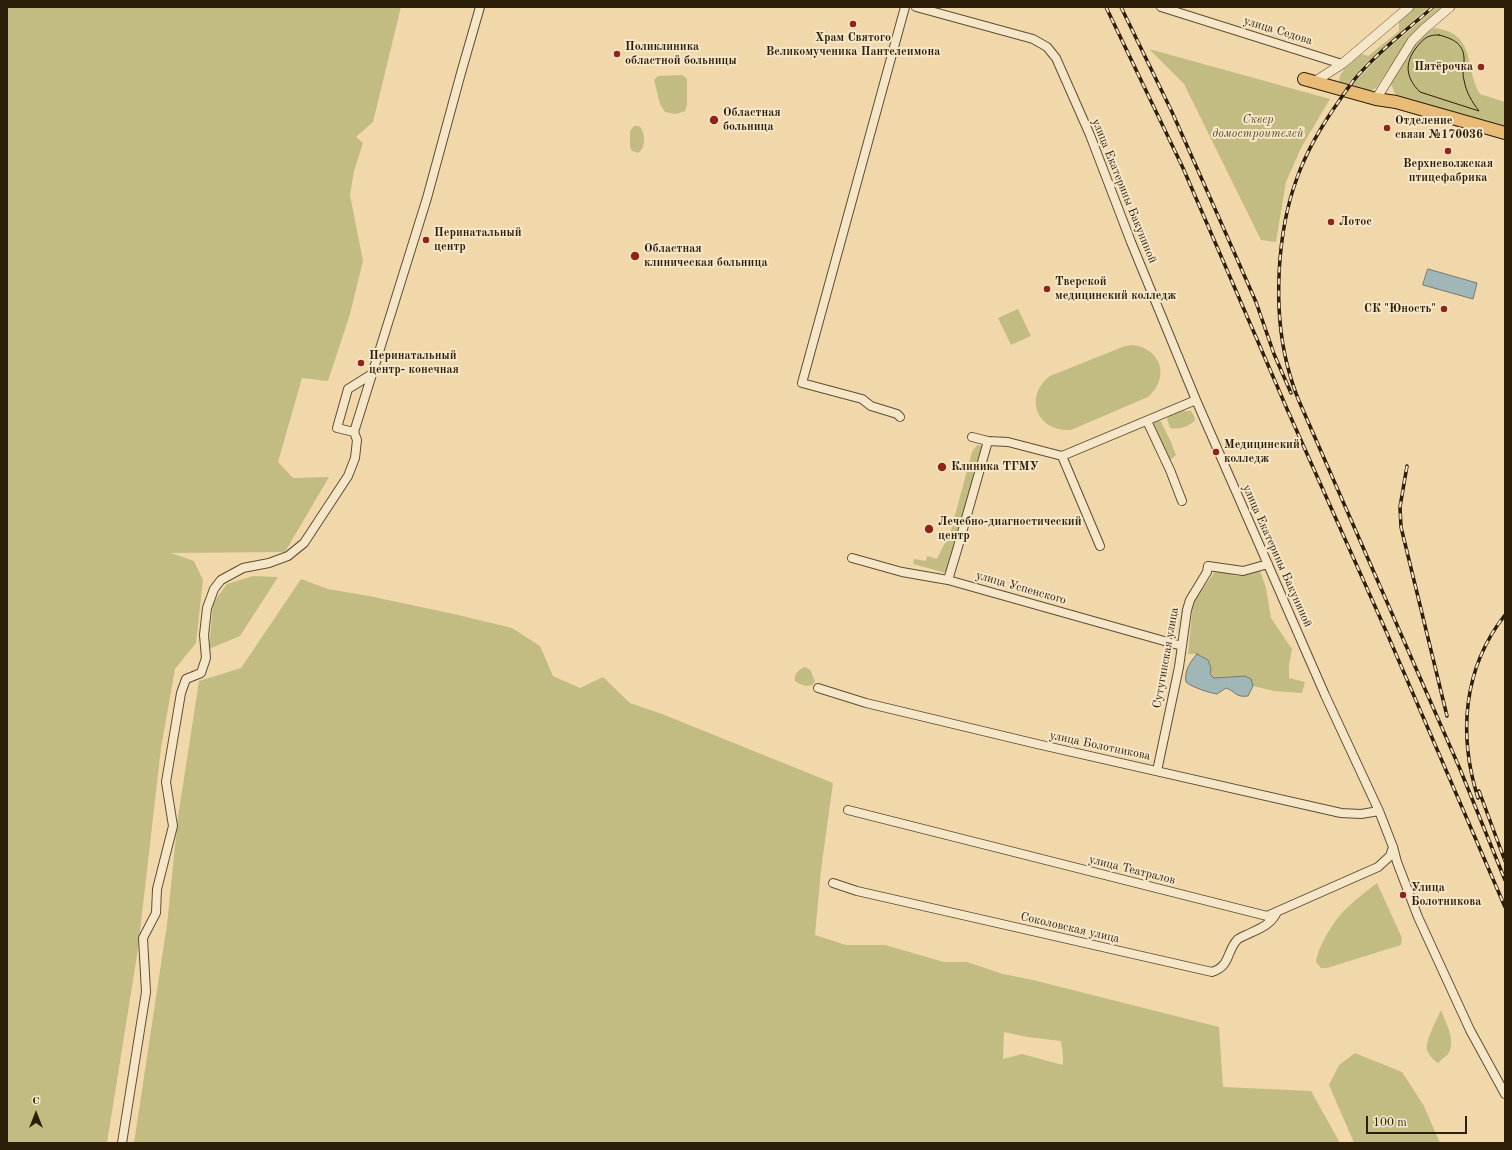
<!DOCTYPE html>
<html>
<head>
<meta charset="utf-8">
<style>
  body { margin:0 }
  #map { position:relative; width:1512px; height:1150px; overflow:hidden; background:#f1d8ab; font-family:"Old Standard TT",serif }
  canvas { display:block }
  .frame { position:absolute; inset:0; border:8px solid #2d1e09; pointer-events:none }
  .north { position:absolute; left:16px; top:1094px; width:40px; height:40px; -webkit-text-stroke:3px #f6e6c8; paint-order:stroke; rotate:0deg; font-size:11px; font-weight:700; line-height:16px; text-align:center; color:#2d1e09 }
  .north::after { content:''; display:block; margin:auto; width:14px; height:18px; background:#2d1e09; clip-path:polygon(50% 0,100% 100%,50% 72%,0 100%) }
  .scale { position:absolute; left:1366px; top:1116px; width:101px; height:18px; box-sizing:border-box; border:2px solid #2d1e09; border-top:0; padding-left:5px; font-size:12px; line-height:14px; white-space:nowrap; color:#2d1e09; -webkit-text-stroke:3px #f6e6c8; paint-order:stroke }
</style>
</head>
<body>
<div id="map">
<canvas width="1512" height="1150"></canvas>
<div class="frame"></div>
<div class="north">С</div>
<div class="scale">100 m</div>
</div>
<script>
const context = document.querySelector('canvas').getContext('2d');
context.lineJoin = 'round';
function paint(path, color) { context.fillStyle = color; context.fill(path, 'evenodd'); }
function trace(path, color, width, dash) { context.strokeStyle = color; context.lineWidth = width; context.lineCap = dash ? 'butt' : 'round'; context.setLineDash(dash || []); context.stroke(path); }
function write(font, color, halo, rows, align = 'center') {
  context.font = font + ' "Old Standard TT",serif'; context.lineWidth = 4; context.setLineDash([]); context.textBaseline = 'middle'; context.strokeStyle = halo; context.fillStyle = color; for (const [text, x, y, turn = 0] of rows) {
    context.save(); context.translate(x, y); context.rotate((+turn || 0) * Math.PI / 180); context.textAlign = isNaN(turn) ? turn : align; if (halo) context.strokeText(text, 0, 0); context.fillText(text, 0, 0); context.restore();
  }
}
paint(new Path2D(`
  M7,7h394l-28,115 -17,15 7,6 -9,28 -4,24 13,66 -13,53 -22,67 -26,-3 -24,84 15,16 36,-1 -44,75 -114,1 23,8 9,19 -7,63 -21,26 -14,79 -23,201 -31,194h-100z
  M1415,7h14l-64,57 -19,22 -6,-2c-4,-11 12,-21 19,-28l3,-2 6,2 31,-25v-10z
  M1437,7h6c-29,24 -46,50 -67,81 -7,5 -16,1 -25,-2l33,-34z
  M1434,28c43,5 30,39 46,66l25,8v26l-109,-32 -5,-12 2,-6c12,-18 22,-39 41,-50z
  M1149,49l181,50 -29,49 -15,34 -10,60 -15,-2 -77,-156z
  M682,75l5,4v26l-2,6 -9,3 -11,-2 -5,-8 -6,-24 4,-4z
  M634,126h5c7,6 7,23 -1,27l-6,-2 -2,-4v-16z
  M1018,309l13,27 -20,9 -13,-27z
  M1133,345c29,4 37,33 15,52l-77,33c-34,2 -48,-33 -21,-54l75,-30z
  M1183,411h8l3,5 1,4c-6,7 -17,10 -25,8l-3,-9 3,-4z
  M1160,420l11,22 5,13 -7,6 -18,-37z
  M977,445l6,1 -4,17 -4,-1 -3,10 4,2 -30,99 -33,-9 1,-5 12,2 1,-5 10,3 14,-29 21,-78z
  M1216,570l21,6 23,-5 6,17 5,30 21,31 -3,16v13l16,4 -3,11 -28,-2 -21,-5 -2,-6 -14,-4 -23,2 -4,-4 1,-6 -3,-8 -11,-6h-9l5,-51z
  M253,576l25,1 -38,59 -31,13 4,-46 14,-19z
  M301,579l27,10 41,7 85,18 58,14 28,18 13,30 27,12 23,-11 27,26 32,11 171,69 -12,87 -6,65 31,10h39l59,17h23l36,12 30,6 186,47 4,60 88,4 29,52h-1206l33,-219 11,-107 21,-136 42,-13zM1004,1032l23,5 34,4 2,15v9l-41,-11 -19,5z
  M804,667c8,1 8,8 11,15l-3,3c-5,2 -12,0 -17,-4 -1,-7 3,-11 9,-14z
  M1377,883l25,55 -1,7 -74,23h-6l-5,-6c2,-16 19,-44 32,-55 9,-9 19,-16 29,-24z
  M1441,1010c4,12 16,31 7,44 -3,3 -7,6 -10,9 -5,-4 -9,-7 -11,-13 -2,-9 10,-31 14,-40z
  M1355,1053l47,19 22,34 16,37h-86l-25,-58 10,-20z`), '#c2bc83');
const water = new Path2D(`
  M1428,269l49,14 -4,16 -50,-14z
  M1197,654l11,6 3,8 -1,6 4,4 31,-2 6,3 2,7 -5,10c-12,2 -13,-5 -22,-8l-9,6c-7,-1 -26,-7 -31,-12 -2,-11 4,-20 11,-28z`);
paint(water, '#a1b6b6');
trace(water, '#737971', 1);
const minor = new Path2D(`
  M916,7l117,32 14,8 9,11 34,77 41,107 65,158 129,295 54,116 14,36 4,15 21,55 52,113 35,64
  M1161,7l181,57
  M372,374l-24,15 -11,39 17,4 73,-234 34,-125 19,-66
  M900,417l-3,-3 -26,-8 -9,-7 -60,-16 103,-376
  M1147,421l23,49 12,31
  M972,437l16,4 20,1 54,14 134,-56
  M1062,456l38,90
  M852,558l50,14 46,8 234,66
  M948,580l9,-30 31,-109
  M818,688l48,15 171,41 304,69 20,1 18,-3
  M1157,771l22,-104 8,-57 3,-10 17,-28 1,-6 35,5 25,-7
  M848,810l419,106 111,-49 12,-11 3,-9
  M833,883l24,8 355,81c19,-6 14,-21 26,-33 2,-1 5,-3 8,-4 13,-6 25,-10 31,-23
  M122,1143l24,-151 -3,-54 13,-25 1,-24 16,-63 -7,-44 15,-89 5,-14 15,-6 5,-15 -2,-23 3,-27 7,-19 7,-9 22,-12 26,-5 19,-7 16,-13 44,-67 7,-18 2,-18 -3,-8`);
const tertiary = new Path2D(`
  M1314,82l28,-18 67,-57
  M1376,99l36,-58 12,-12 26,-22`);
const primary = new Path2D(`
  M1304,79l72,20 20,3 109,31`);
trace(minor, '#5e4c32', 10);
trace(tertiary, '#5e4c32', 10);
trace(primary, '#2d1e09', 14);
trace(minor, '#f6e6c8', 8);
trace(tertiary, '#f6e6c8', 9);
trace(primary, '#e8bc76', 12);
trace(new Path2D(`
  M1439,35c15,4 26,9 25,27 0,6 -2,12 0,18 2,12 8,22 15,31l-59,-19c-14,-14 -16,-28 -4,-44 3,-4 9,-11 14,-12 3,-1 6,-1 9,-1z`), '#2d1e09', 1);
const rail = new Path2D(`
  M1106,7l77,161 104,241 99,222 119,276
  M1121,7l51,105 36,81 48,109 18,52 17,39
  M1433,7c-24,21 -50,41 -72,65 -9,9 -15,19 -22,29 -17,24 -32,49 -42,77 -20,54 -24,130 -10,186 3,12 7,25 12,37l161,368 45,111
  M1407,466l-7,41 1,20 46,189
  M1479,791l26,70
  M1478,798c-20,-63 -15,-130 27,-183`);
trace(rail, '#2d1e09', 3.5);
trace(rail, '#f6e6c8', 2, [6]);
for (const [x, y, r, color] of [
  [853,24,4,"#8f2418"],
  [617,54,4,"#8f2418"],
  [1481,67,4,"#8f2418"],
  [714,120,5,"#8f2418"],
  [1387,128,4,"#8f2418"],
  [1448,151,4,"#8f2418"],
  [1331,222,4,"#8f2418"],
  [426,240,4,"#8f2418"],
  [635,256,5,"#8f2418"],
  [1047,289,4,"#8f2418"],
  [1444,309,4,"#8f2418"],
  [361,363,4,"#8f2418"],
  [1216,452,4,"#8f2418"],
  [942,467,5,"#8f2418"],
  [929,529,5,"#8f2418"],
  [1403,895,4,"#8f2418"]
]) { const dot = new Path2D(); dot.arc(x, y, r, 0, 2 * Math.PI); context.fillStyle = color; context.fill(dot); trace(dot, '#f6e6c8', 1.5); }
write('12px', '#2d1e09', '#f6e6c8', [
  ["улица Седова",1278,31,17],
  ["улица Екатерины Бакуниной",1124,191,68],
  ["улица Екатерины Бакуниной",1277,556,66],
  ["улица Успенского",1021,588,16],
  ["Сутугинская улица",1166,658,-80],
  ["улица Болотникова",1100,746,12],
  ["улица Театралов",1132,870,14],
  ["Соколовская улица",1070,928,13]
]);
write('bold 12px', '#2d1e09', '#f6e6c8', [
  ["Храм Святого",853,38,"center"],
  ["Великомученика Пантелеимона",853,52,"center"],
  ["Поликлиника",625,47],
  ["областной больницы",625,61],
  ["Пятёрочка",1473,67,"right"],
  ["Областная",723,113],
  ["больница",723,127],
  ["Отделение",1395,121],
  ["связи №170036",1395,135],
  ["Верхневолжская",1448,164,"center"],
  ["птицефабрика",1448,178,"center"],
  ["Лотос",1339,222],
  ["Перинатальный",434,233],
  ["центр",434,247],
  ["Областная",644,249],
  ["клиническая больница",644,263],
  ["Тверской",1055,282],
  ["медицинский колледж",1055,296],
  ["СК \"Юность\"",1436,309,"right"],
  ["Перинатальный",369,356],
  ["центр- конечная",369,370],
  ["Медицинский",1224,445],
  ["колледж",1224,459],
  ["Клиника ТГМУ",951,467],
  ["Лечебно-диагностический",938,522],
  ["центр",938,536],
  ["Улица",1411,888],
  ["Болотникова",1411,902]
], 'left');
write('italic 12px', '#5a4d2e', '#f6e6c8', [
  ["Сквер",1258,120],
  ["домостроителей",1258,134]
]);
</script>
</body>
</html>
